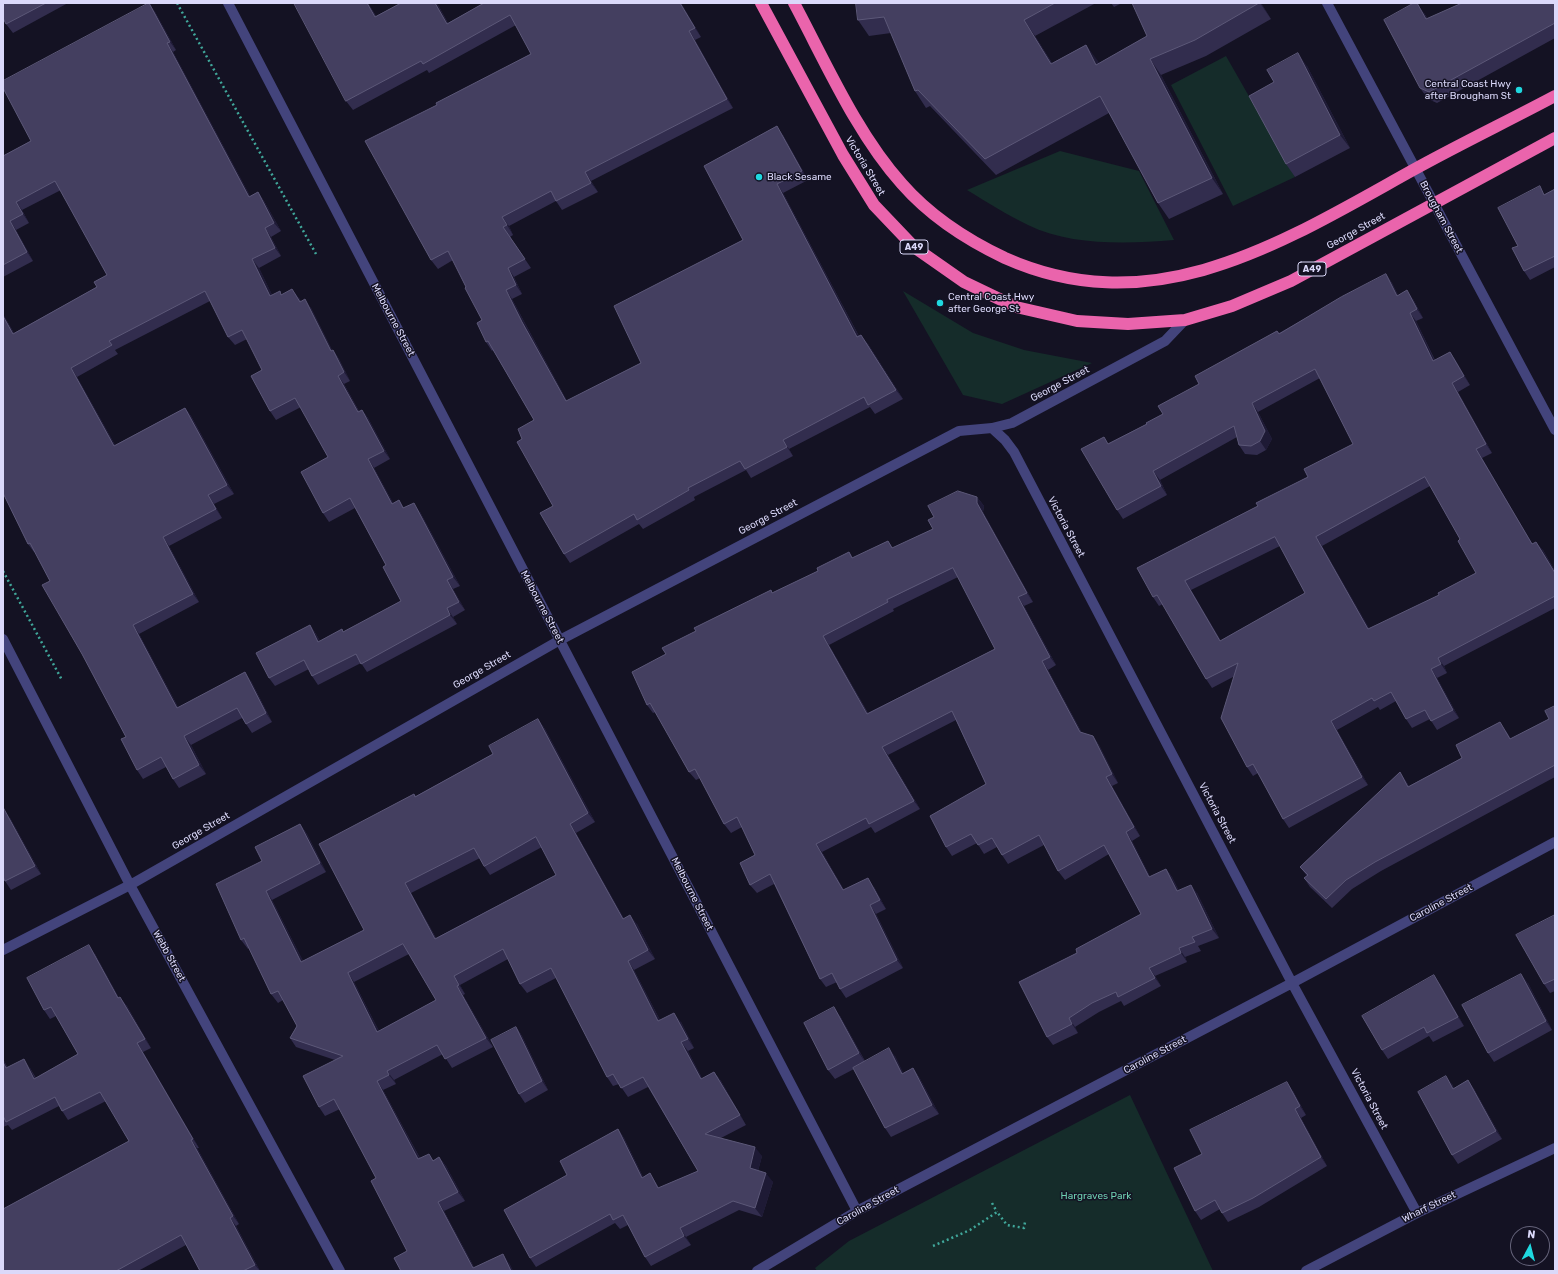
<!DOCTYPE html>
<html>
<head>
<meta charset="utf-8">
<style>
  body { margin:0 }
  #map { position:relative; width:1558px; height:1274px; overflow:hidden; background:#141223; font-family:Rubik,sans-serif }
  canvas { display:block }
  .frame { position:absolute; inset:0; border:4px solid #dbd9fa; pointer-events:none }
  .north { position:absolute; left:1510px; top:1226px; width:40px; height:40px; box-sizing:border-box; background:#141223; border:1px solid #646279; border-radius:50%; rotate:7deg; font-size:11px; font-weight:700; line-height:16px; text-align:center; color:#dbd9fa }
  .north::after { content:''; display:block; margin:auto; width:14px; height:18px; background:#1fd8e0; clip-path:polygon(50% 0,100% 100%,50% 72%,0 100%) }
</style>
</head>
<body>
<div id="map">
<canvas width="1558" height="1274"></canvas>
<div class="frame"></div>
<div class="north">N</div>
</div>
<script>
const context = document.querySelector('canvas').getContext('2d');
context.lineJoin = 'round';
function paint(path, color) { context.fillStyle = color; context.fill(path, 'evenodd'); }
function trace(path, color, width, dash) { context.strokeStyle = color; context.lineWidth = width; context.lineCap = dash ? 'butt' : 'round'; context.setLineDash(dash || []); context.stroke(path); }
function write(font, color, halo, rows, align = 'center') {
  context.font = font + ' Rubik,sans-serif'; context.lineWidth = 3; context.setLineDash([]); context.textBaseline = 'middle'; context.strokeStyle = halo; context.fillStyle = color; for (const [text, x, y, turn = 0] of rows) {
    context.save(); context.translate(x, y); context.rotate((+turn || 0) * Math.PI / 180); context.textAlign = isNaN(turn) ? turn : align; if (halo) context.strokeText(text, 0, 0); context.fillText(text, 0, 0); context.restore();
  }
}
paint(new Path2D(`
  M1226,56l69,121 -62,29 -62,-121z
  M1060,151l79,20 35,69c-47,4 -103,6 -146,-15 -21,-10 -41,-23 -61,-35z
  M903,291l70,42 51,17 68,13 -90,41 -39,-9z
  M1130,1095l83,176h-396l-2,-3 34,-27z`), '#152c2a');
trace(new Path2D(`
  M177,3l139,251
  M3,571l59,109
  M992,1203l5,9
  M933,1246l37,-16 27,-18 10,13 17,3 1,-6`), '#40a79a', 2.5, [2, 3]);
trace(new Path2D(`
  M228,3l629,1208
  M1327,3l228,427
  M992,428l13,12 9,12 278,531 125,230
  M3,639l127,246 210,386
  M3,950l127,-65 430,-245 399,-209 33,-3 20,-5 153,-82 20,-21
  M757,1271l100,-60 435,-228 263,-141
  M1306,1271l111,-58 138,-65`), '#43447c', 10);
trace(new Path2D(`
  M761,3l82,152 31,50 40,42 50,35 52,25 61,14 51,3 57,-4 47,-14 59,-25 264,-143
  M794,3c32,60 63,131 108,181 28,32 65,56 103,74 150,67 280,-17 408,-88 47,-26 95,-49 142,-74`), '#ea64ac', 12);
paint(new Path2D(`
  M3,3h65l-55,30 -7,-9z
  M149,3l6,9 21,38 -3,2 77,144 8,-4 6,9 17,30 -10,6 10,19 -22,12 13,27 10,-1 17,4 2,3 10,7 21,42h1l6,9 11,22 -6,3 15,27 3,-1 6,8 22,41 -16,9 19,35 6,-3 5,8 16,4 40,74 -7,3 12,21 -12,7 4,7 -90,48 -6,-9 -43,22 -6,-9 -3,-7 -34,17 -6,-8 41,-53 6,9 4,7 24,-9 57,-31 -15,-36 -31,-57 -26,14 -6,-9 5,-56 -27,-50 -25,13 -6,-9 -8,-41 -15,-31 -12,6 -7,-8 -18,-36 -95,49 3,4 -41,23 38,68 70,-37 6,8 43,78 -20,10 8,14 -53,28 30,56 -60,32 39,73 73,-26 21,41 -20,11 -10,-15 -51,27 15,29 -27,14 -6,-9 -7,-12 -23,12 -6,-9 -11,-33 -76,-156 -15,-29h-1l-6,-8 -24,-49 -1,1v-182l11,19 83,-46 10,-12 -46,-85 -39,20 7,13 -13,7 17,31 -30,16v-121l28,-15z
  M294,3h74l8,13 25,-13h36l11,20 36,-20h197l20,34 -6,3 38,68 -142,73 7,11 -36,18 -6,-9 -47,25 4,9 -3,2 21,31 -17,9 8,17 -10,5 55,102 74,-38 102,-123 40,-105 25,45 -25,13 76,143 9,8 35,55 -28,15 -5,-7 -81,42 4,7 -42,22 -5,-8 -52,27 1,3 -52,29 -4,-5 -69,39 -6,-9 -11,-48 -31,-67 12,-19 -41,-70 -1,1 -6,-9 -4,-22 -16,-33 -13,-27 -15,9 -7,-9 6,-155 94,-51 -15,-29 -87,48 -2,-3 -74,40 -7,-9z
  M856,3h240l-61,33 17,27 34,-18 13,19 48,-28 -14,-33h128l10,16 -65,37 -45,19 62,119 -54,25 -11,-16 -49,-90 -113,62 -66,-69 -4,2 -11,-17 -24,-58 -22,3 -11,-16z
  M1111,3h11l-8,4z
  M1555,3v35l-118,65 -9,-4 -8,-11 4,-75 4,6z
  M1307,66l43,82 -55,29 -9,-13z
  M1555,189v78l-25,13 -6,-9 21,-77z
  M1386,274l6,9 6,12 15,4 10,19 -7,3 19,39 15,-8 6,9 14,24 -12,7 34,61 -10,5 50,86 11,6 12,21v37l-111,58 3,7 -10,5 22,40 -22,12 -7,-11 -18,9 -6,-9 -10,-18 -16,9 -2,-3 -41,23 31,55 -79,43 -6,-9 -25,-46 -5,3 -6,-9 -14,-90 -21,11 -6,-9 -43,-75 -4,2 -6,-9 105,-91 50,-29 45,-33 -33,-66 -62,34 14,27 -6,11 -9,5 -12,-1 -6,-9 -2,-8 -77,43 7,15 -44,24 -6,-9 -8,-67 38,-19 16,-10 36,-30 78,-53 2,2zM1430,486l30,53 16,34 -37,22 -70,34 -47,-83zM1280,546l25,47 -84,48 -30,-51z
  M977,497l7,9 -1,6 50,90 -9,4 32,59 -8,5 34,63 11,3 6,9 19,38 -6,3 28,50 -8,5 18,36 16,-8 6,8 7,14 18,2 22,45 -21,8 3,5 -16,6 2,5 -32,14 6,10 -37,20 -3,-5 -22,11 -24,15 3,6 -25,12 -6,-8 30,-84 64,-39 -32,-60 -44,26 -7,-9 -14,-26 -36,19 -6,-9 -5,-8 -13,7 -7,-11 -25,13 -6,-9 40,-63 -30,-64 -68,35 32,54 -45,24 -4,-6 -49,25 22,38 30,-3 12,22 -10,5 27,54 -57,30 -6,-9 -3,-7 -11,5 -6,-8 -46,-95 -17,9 -7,-8 5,-30 -13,-28 -11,6 -7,-9 -24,-46 -4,2 -7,-8 -33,-60 -3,1 -6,-8 19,-51 30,-23 75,-41 2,3 45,-22 31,-19 4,6 35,-17 5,7 40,-19zM958,577l37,72 -127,64 -39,-68 65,-34 -1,-2z
  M1555,706v71l-174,94 -29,18 -20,19 -22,-21 -6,-9 3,-2 -7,-9 100,-95 9,14 53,-28 44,-27 5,8 38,-20z
  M538,719l7,10 50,93 -19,11 48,86 13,5 18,35 -21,11 26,50 21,2 13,26 -6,3 14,28 12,-7 7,9 25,44 -25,13 41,18 -4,15 15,11 -11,35 -23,-7 -53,27 5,8 -40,21 -6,-9 -17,-32 -8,4 -5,-6 -79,44 -6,-9 37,-83 51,-46 6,9 19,39 7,-4 9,15 39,-17 -50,-84 -20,10 -9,-13 -6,2 -6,-9 -51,-99 -29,15 -7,-9 -12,-25 -48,26 5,9 -2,1 30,52 -41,21 -9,-14 -49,26 2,4 -13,6 37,68 14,2 5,-3 7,9 19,35 -21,10 30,56 35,-4 4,8h-112l6,-20 -31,-73 -36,-69 -15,7 -6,-9 16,-47 -39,-13 -6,-9 7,-12 -14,-26 -5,3 -7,-9 -22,-46 -1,1 -7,-9 21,-79 38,-37 7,10 19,38 -54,28 31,61 61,-31 50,-136 2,2 77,-42zM542,847l14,28 -120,63 -25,-45 69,-35 4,8 6,9zM409,954l27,46 -57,31 -25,-49z
  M10,818l31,56 -30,16 -6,-9z
  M1555,915v76l-5,2 -6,-9z
  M95,954l24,44 8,8 24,42 -8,4 56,96h-2l42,76 -3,2 24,45h-60l-14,-26 -48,26h-135l126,-130 -23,-40 -38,19 -9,-14 -47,24 -4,-5 -5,2v-68l5,9h22l6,10 42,-24 -22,-38 -6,3 -6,-9z
  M1528,983l24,47 -58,32 -6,-9z
  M1440,984l24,42 -31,16 -4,-6 -41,23 -6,-9z
  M840,1016l25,45 30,-5 8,17 10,-5 6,9 20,37 -48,23 -6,-9 -31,-59 -19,10 -7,-9z
  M516,1027l6,9 26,54 -23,13 -6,-9z
  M1468,1080l6,9 28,50 -44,25 -6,-9v-71l2,4z
  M1293,1091l13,24 -5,3 26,48 -68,41 -31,15 -6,-9 -2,-4 -19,11 -6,-9 7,-57z`), '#322d4e');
paint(new Path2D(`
  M149,3l6,9 21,38 -6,-8z
  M367,3h1l13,23 -6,-9z
  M435,3h2l16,30 -6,-9z
  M680,3h1l20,34 -6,-9z
  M1260,3h1l10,16z
  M1417,3l7,10 10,17 -8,-11z
  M1024,20l11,16 27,44 -11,-16z
  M689,31l6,9 38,68 -6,-9z
  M167,43l6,9 82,153 -6,-8z
  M1086,45l12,16 10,20 -12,-16z
  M1298,53l9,13 43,82 -10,-13z
  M1150,59l11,16 62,119 -11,-16z
  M777,126l6,9 25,45 -6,-9z
  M585,172l6,9 7,11 -7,-9z
  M777,184l6,9 81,153 -7,-9z
  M258,192l6,9 17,30 -7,-8z
  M16,202l6,8 7,13 -6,-9z
  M502,217l7,9 4,9 -6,-10z
  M10,221l6,9 17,31 -6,-9z
  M265,228l6,9 10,19 -6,-8z
  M252,259l7,9 18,37 -7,-9z
  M508,268l6,9 8,17 -6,-9z
  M1386,274l6,9 11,21 -6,-8z
  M292,289l7,9 7,13 -6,-9z
  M506,290l6,9 17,32 43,79 -6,-9 -44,-79z
  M1407,290l6,9 10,19 -6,-9z
  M305,299l6,9 26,52 -6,-9z
  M1410,313l6,8 23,49 -6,-9z
  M3,314l16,28 -6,-8 -10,-18z
  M861,335l7,9 35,55 -7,-9z
  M333,350l6,9 11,22 -6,-9z
  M1450,352l6,9 14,24 -6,-9z
  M71,368l6,9 43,77 -6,-8z
  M338,376l6,8 20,37 -6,-9z
  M1452,383l6,9 34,61 -6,-9z
  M1252,403l6,9 14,27 -6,11 -6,-9z
  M185,408l6,8 43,78 -7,-9z
  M362,410l6,8 22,41 -6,-8z
  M783,440l6,9 4,7 -6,-9z
  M1476,449l6,9 56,95 -6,-9z
  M368,459l6,9 24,44 -6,-8z
  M1153,471l7,9 7,15 -6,-9z
  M208,495l6,9 8,14 -6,-9z
  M977,497l7,9 -1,6 50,90 -6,-9 -50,-90z
  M414,503l6,9 40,74 -7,-9z
  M163,537l6,9 30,56 -6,-8z
  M1316,537l6,9 53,92 -7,-9z
  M1536,542l7,8 12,21v2z
  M447,580l6,9 12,21 -6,-8z
  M1185,581l6,9 35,60 -6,-9z
  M1018,597l6,9 32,59 -6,-8z
  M447,608l6,9 4,7 -7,-9z
  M133,625l6,9 44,82 -6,-8z
  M310,625l6,9 9,16 -7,-8z
  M823,636l6,9 44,78 -6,-9z
  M1438,658l6,8 3,7 -6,-9z
  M1042,661l6,9 38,71 -6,-9z
  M1431,669l6,9 22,40 -6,-8z
  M245,672l6,9 21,41 -6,-9z
  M538,719l7,10 50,93 -7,-9z
  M1331,721l6,9 31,55 -6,-8z
  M1500,722l6,9 10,17 -6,-9z
  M184,736l7,9 15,29 -7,-9z
  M1093,736l6,9 19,38 -6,-9z
  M882,747l6,8 32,54 -6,-8z
  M1400,772l6,9 8,14 -6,-8z
  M1106,777l6,9 28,50 -6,-9z
  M4,809l6,9 31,56 -6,-8z
  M300,824l7,10 19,38 -6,-9z
  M570,824l6,9 54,96 -7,-10z
  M1126,832l6,9 23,45 -6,-9z
  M816,844l6,8 27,47 -6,-9z
  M1166,869l6,8 11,23 -6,-9z
  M868,878l6,9 12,22 -6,-9z
  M405,883l6,10 30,55 -6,-9z
  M1191,885l6,8 22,45 -7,-9z
  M266,891l6,9 36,71 -7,-9z
  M870,905l6,9 27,54 -6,-8z
  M630,915l7,9 18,35 -7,-9z
  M89,945l6,9 29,53 -6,-9z
  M1179,948l6,9 2,5 -6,-9z
  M628,961l6,9 31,60 -7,-9z
  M1149,968l6,8 6,10 -6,-8z
  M348,973l6,9 30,59 -7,-9z
  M1521,974l7,9 24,47 -6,-9z
  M1434,975l6,9 24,42 -6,-9z
  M454,976l6,9 5,9 -6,-9z
  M457,986l6,9 30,52 -7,-9z
  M120,997l7,9 24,42 -6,-9z
  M834,1007l6,9 25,46 -6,-9z
  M674,1013l7,9 13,26 -6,-9z
  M1069,1018l6,9 3,6 -6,-9z
  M516,1027l6,9 26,54 -6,-9z
  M681,1042l7,9 20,38 -7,-10z
  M137,1043l6,9 56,96 -6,-9z
  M889,1048l6,8 13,26 -6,-8z
  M3,1059l9,18 -6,-9 -3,-6z
  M24,1059l6,9 10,20 -6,-9z
  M913,1068l6,9 20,37 -7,-9z
  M387,1071l7,9 2,4 -7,-9z
  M714,1072l7,9 25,44 -6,-10z
  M1446,1076l6,8 7,14 -6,-9z
  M1468,1080l6,9 28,50 -6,-8z
  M377,1081l6,9 42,78 -7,-9z
  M1287,1082l6,9 13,24 -6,-9z
  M1295,1109l6,9 26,48 -6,-9z
  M618,1129l6,9 24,49 -6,-9z
  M191,1140l6,8 42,76 -6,-8z
  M755,1147l7,9 -6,22 -6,-10z
  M439,1157l7,9 19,35 -7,-9z
  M650,1173l15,25 -7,-10z
  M766,1173l7,9 -11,35 -7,-9z
  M438,1202l6,9 32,60 -3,-3z
  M230,1218l6,8 24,45 -5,-6z
  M680,1228l6,9 5,8 -7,-9z
  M503,1254l6,9 4,8h-2z`), '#1e1a35');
const building = new Path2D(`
  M3,3h43l-40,21 -3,-6z
  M149,3l21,39 -3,1 82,154 9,-5 16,31 -9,5 10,20 -23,11 18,37 10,-5 1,4 11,-6 8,13 5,-3 26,52 2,-1 11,22 -6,4 20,36 4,-2 22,41 -16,8 24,45 7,-4 4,8 11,-5 39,74 -6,3 12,22 -12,6 3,7 -89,49 -5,-10 -44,22 -8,-16 -35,18 -13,-25 54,-28 8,17 24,-13 1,3 58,-31 -18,-34 3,-2 -36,-67 -27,15 -22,-41 27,-15 -33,-59 -25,13 -19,-35 11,-6 -20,-40 -14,7 -23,-46 -96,50 3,4 -41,23 43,78 71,-38 42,77 -19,10 8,14 -53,28 30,57 -60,31 44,83 68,-36 21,41 -20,11 -9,-16 -53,28 15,29 -26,14 -12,-22 -24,13 -16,-31 5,-2 -44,-83 -40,-69 8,-4 -20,-38 -2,1 -25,-51v-177l10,18 84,-47 -3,-5 13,-7 -52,-94 -39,21 7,12 -13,7 17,31 -24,13v-109l28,-15 -28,-53v-7z
  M294,3h73l8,14 26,-14h34l12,21 37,-21h196l15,25 -6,3 38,68 -142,73 6,11 -35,18 -5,-10 -49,26 5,8 -4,2 22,32 -17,9 8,17 -10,5 16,32 44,79 75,-38 -27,-57 129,-66 -39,-74 73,-40 25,45 -25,13 80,153 4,-2 35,55 -28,15 -4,-8 -81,43 4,7 -42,22 -5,-8 -52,27 1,2 -52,30 -3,-6 -70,40 -24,-41 13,-7 -36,-64 5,-3 -4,-10 16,-9 -46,-79 -2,1 -9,-19 5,-3 -17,-32 1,-1 -18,-36 -17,9 -66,-119 72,-36 -1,-2 95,-49 -21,-39 -87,49 -2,-3 -75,40z
  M856,3h199l-31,17 27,44 35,-19 10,20 51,-29 -15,-33h127l-64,37 -45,19 62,119 -54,25 -58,-107 -115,63 -67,-69 -3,1 -31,-74 -26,3z
  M1414,3h3l9,16 36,-16h93v20l-126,69 -9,-4 -36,-68z
  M1298,53l42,82 -54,29 -37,-68 25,-14 -7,-12z
  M1540,186l4,9 11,-6v67l-31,15 -12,-23 6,-2 -20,-38z
  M1386,274l11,22 10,-6 10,19 -7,4 23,48 17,-9 14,24 -12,7 34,61 -10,5 56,95 4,-2 19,31v23l-117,62 3,6 -10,5 22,41 -22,11 -6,-11 -19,9 -15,-27 -17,9 -2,-3 -41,23 31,56 -79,42 -30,-55 -6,3 -26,-49 17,-55 -32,16 -49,-84 -4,2 -16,-29 121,-62 -2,-3 52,-26 -4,-8 49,-25 -38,-75 -63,34 13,28 -5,10 -9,5 -12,-1 -5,-19 -81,45 8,15 -44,24 -36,-61 23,-12 4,7 39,-20 -1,-1 17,-9 -5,-8 41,-22 -4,-8 82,-45 2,3 62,-37zM1425,477l35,62 -2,2 18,32 -38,20 1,2 -71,34 -52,-92zM1275,537l30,56 -85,48 -35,-60z
  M958,491l19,6v6l50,90 -9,4 32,60 -8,4 38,71 13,4 19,38 -6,3 28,50 -8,5 23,45 17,-8 11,22 14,-6 21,44 -20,8 3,5 -16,6 2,5 -32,15 6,10 -37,19 -2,-5 -24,11 -23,15 3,6 -25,13 -28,-55 58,-29 -1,-4 65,-35 -37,-69 -46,26 -19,-36 -37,20 -10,-17 -14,7 -7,-11 -25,13 -16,-31 56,-32 -34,-73 -70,36 32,54 -45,23 -3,-6 -50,26 27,46 25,-12 12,22 -10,5 27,55 -57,29 -8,-16 -12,6 -50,-105 -20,11 -10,-22 15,-8 -18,-38 -13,7 -29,-55 -6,3 -39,-69 -3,2 -15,-33 34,-18 -4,-6 34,-17 -2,-3 77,-38 1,3 46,-22 -1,-3 32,-16 3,6 36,-17 4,7 41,-19 -5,-9 6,-3 -6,-11zM953,568l42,81 -128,65 -44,-78 65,-34 -1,-2z
  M1555,706v59l-180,97 -29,18 -20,19 -22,-21 4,-3 -8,-8 100,-95 8,15 54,-29 -6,-13 44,-23 10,17 39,-20 -4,-8z
  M538,719l50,94 -18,11 53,95 7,-4 18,35 -20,11 30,60 16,-8 14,26 -7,3 20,37 13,-7 26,43 -35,19 50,13 -5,21 16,5 -11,35 -22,-7 -53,27 4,8 -39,21 -22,-42 -10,5 -3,-6 -80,44 -26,-48 63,-35 -7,-14 58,-32 24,49 8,-5 8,15 40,-17 -55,-94 -22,11 -8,-14 -6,3 -56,-109 -31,16 -17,-35 -49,27 5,9 -2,1 29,52 -41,21 -8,-14 -50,26 2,4 -12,6 41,78 11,-5 4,7 6,-4 19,35 -20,10 35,66 30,-14 8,17h-110l-7,-13 13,-7 -36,-70 5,-3 -42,-79 -15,8 -16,-31 40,-20 -53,-18 7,-12 -19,-35 -7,3 -27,-56 -3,2 -25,-56 46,-23 -7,-14 45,-23 20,39 -54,28 35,71 63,-32 -45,-86 95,-50 1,3 78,-43 -4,-8zM536,837l20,38 -121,64 -30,-56 69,-35 10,18zM403,944l33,56 -59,32 -29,-59z
  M4,809l31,57 -30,15 -2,-4v-67z
  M1555,915v64l-11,5 -28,-49z
  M89,945l29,53 2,-1 25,42 -8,4 56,96 -2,1 42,76 -3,2 25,47 -12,6h-43l-19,-36 -65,36h-113v-62l126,-68 -29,-49 -38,19 -7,-14 -49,25 -3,-6v-54l3,6 18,-9 10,20 44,-25 -27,-47 -7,3 -17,-32z
  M1521,974l25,47 -58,32 -26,-48z
  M1434,975l24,42 -31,16 -3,-6 -42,23 -20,-34z
  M834,1007l25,46 -31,17 -24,-47z
  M516,1027l26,54 -23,13 -28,-54z
  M889,1048l13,26 11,-6 19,37 -47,23 -32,-60z
  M1446,1076l7,13 15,-9 28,51 -44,24 -34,-63z
  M1287,1082l13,24 -5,3 26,48 -68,41 -31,15 -7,-13 -20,11 -21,-43 28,-14 -12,-24z`);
paint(building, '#443f60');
trace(building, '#5c5878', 1);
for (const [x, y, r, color] of [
  [1519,90,4,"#1fd8e0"],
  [759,177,4,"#1fd8e0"],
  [940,303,4,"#1fd8e0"]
]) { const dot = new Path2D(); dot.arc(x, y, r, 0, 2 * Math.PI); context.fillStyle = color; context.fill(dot); trace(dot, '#141223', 1.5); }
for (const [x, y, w] of [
  [914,247,28],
  [1312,269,28]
]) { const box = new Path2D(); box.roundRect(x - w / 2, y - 7, w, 14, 3); context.fillStyle = '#141223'; context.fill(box); trace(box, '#dbd9fa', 1); }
write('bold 9px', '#dbd9fa', null, [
  ["A49",914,247],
  ["A49",1312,269]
]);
write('10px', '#dbd9fa', '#141223', [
  ["Central Coast Hwy",1511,84,"right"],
  ["after Brougham St",1511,96,"right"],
  ["Black Sesame",767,177],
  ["Central Coast Hwy",948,297],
  ["after George St",948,309]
], 'left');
write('10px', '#dbd9fa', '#141223', [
  ["Victoria Street",865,166,59],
  ["Brougham Street",1441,217,62],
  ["George Street",1356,231,-29],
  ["Melbourne Street",393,320,62],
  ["George Street",1060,384,-28],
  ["George Street",768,517,-28],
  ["Victoria Street",1066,527,62],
  ["Melbourne Street",542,607,62],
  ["George Street",482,670,-30],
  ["Victoria Street",1217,813,62],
  ["George Street",201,831,-30],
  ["Melbourne Street",692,894,63],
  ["Caroline Street",1441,903,-28],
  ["Webb Street",169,956,61],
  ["Caroline Street",1155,1055,-28],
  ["Victoria Street",1369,1099,62],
  ["Caroline Street",868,1206,-29],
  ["Wharf Street",1429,1207,-26]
]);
write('10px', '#6ed0b2', '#141223', [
  ["Hargraves Park",1096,1196]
]);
</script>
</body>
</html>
